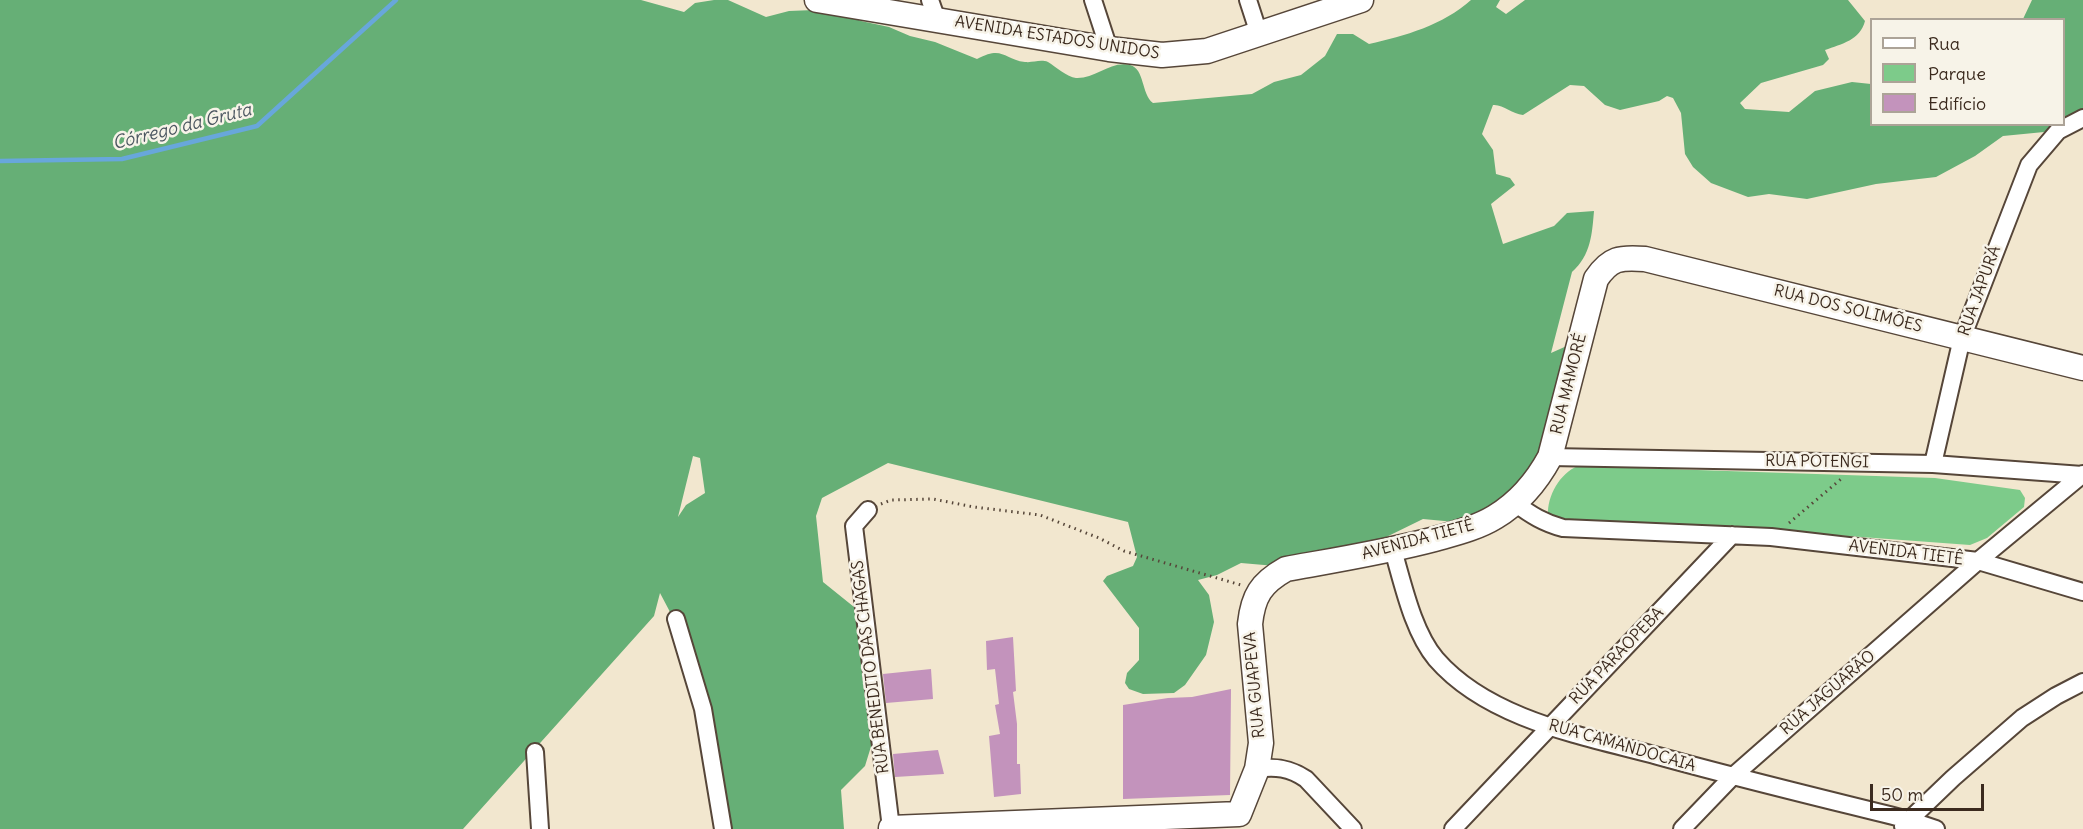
<!DOCTYPE html>
<html>
<head>
<meta charset="utf-8">
<style>
  body { margin:0 }
  #map { position:relative; width:2083px; height:829px; overflow:hidden; background:#f2e7cf; font-family:Delius,sans-serif }
  canvas { display:block }
  .legend { position:absolute; left:1870px; top:18px; width:195px; height:108px; box-sizing:border-box; background:#f7f3e8; border:2px solid #aca397; margin:0; padding:8px 10px; list-style:none; font-size:18px; color:#3b2a1e }
  .legend li { display:flex; align-items:center; gap:12px; height:30px }
  .legend b { width:30px; border:2px solid #aca397 }
  .scale { position:absolute; left:1870px; top:784px; width:114px; height:27px; box-sizing:border-box; border:3px solid #3b2a1e; border-top:0; padding-left:8px; font-size:18px; line-height:21px; white-space:nowrap; color:#3b2a1e; -webkit-text-stroke:4px #f7f3e8; paint-order:stroke }
</style>
</head>
<body>
<div id="map">
<canvas width="2083" height="829"></canvas>
<ul class="legend">
<li><b style="height:8px;background:#fff"></b>Rua</li>
<li><b style="height:16px;background:#7dcb8a"></b>Parque</li>
<li><b style="height:16px;background:#c393bc"></b>Edifício</li>
</ul>
<div class="scale">50 m</div>
</div>
<script>
const context = document.querySelector('canvas').getContext('2d');
context.lineJoin = 'round';
function paint(path, color) { context.fillStyle = color; context.fill(path, 'evenodd'); }
function trace(path, color, width, dash) { context.strokeStyle = color; context.lineWidth = width; context.lineCap = dash ? 'butt' : 'round'; context.setLineDash(dash || []); context.stroke(path); }
function write(font, color, halo, rows, align = 'center') {
  context.font = font + ' Delius,sans-serif'; context.lineWidth = 5; context.setLineDash([]); context.textBaseline = 'middle'; context.strokeStyle = halo; context.fillStyle = color; for (const [text, x, y, turn = 0] of rows) {
    context.save(); context.translate(x, y); context.rotate((+turn || 0) * Math.PI / 180); context.textAlign = isNaN(turn) ? turn : align; if (halo) context.strokeText(text, 0, 0); context.fillText(text, 0, 0); context.restore();
  }
}
paint(new Path2D(`
  M1578,466l357,12 85,12 5,8 -1,9 -37,31 -17,7 -245,-18 -172,-7 -5,-5c-1,-19 12,-42 30,-49z`), '#7dcb8a');
paint(new Path2D(`
  M0,0h641l43,12 11,-9 19,-3h14l38,17 23,-6 25,-1 26,2 21,9 28,6 21,9 25,6 42,17c26,-14 26,0 48,3 8,1 15,-3 23,0 8,5 19,15 28,16 19,1 35,-18 54,-13 15,4 11,29 23,38l99,-9 22,-12 27,-7 24,-19 12,-22h16l16,10c36,-8 74,-19 102,-44h29l-4,7 10,7 19,-14h323l17,21c-5,19 -23,23 -40,29l4,9 -6,6 -62,18 -21,20 5,6 44,3 26,-21 37,-9 19,2 1,40h192v-104l-41,-1 9,-19h51v110l-20,15 -19,7 -41,4 -28,20 -39,21 -60,7 -69,15 -38,-5 -21,3 -37,-14 -18,-16 -8,-13 -4,-41 -8,-15 -6,-2 -8,5 -39,9 -15,-5 -21,-19 -14,-1 -47,30c-11,-1 -20,-11 -30,-10l-11,29 11,16 3,24 14,4 5,7 -24,19 12,40 51,-18 13,-13 27,-2c-2,23 -3,44 -22,61l-21,81 18,-8 -18,103 -31,43 -44,33 -53,-5 -49,24 -75,25 -58,-5 -24,12 -19,5 11,15 5,27 -8,33 -21,30 -11,8 -31,1 -14,-5 -4,-6 2,-10 12,-13v-32l-36,-47 4,-5 26,-10 4,-9 -9,-35 -240,-59 -66,35 -6,18 7,66 36,29 18,116 -12,39 -24,24 3,39h-115l-50,-200 -19,-36 -6,23 -191,213h-463zM693,456l7,2 5,35 -19,12 -8,12z`), '#66af76');
trace(new Path2D(`
  M0,161l122,-2 135,-33 139,-126`), '#68a7db', 4.5);
paint(new Path2D(`
  M1013,637l3,54 -3,1 4,32v40h3l1,30 -27,3 -5,-61 11,-2 -5,-29 4,-1 -4,-35 -8,1 -1,-29z
  M931,669l2,30 -47,4 -3,-29z
  M1231,689l-1,106 -107,4v-94l45,-7 24,-1z
  M938,750l6,24 -49,3 -2,-23z`), '#c393bc');
const street = new Path2D(`
  M930,0l7,20
  M1093,0l16,49
  M1248,0l11,34
  M1550,457l383,7 150,11
  M1933,464l29,-126 67,-173 29,-34 25,-13
  M1515,503c16,12 29,20 48,25l208,9 207,24 105,31
  M868,510l-14,16 37,302
  M1393,550c10,34 20,82 43,109 53,61 148,77 222,97 83,23 167,43 251,64l27,9
  M676,619l27,90 20,120
  M535,752l5,77
  M1257,769c18,-3 33,-1 49,10l47,50
  M1903,826l50,-48 69,-60 34,-22 27,-14
  M1453,829l279,-294
  M1682,829l50,-52 246,-216 105,-87`);
const secondary = new Path2D(`
  M817,0l292,49 53,6 45,-4 154,-51
  M891,829v-1l348,-14 18,-45 4,-26 -11,-119c3,-28 11,-41 36,-55 50,-9 100,-17 149,-30 21,-6 42,-11 60,-22 25,-15 42,-36 55,-60l46,-178c14,-21 24,-22 49,-20l438,109`);
trace(street, '#564639', 20);
trace(secondary, '#564639', 27);
trace(new Path2D(`
  M881,504l10,-4 42,-1 41,8 66,8 59,23 25,13 117,34
  M1789,523l52,-44`), '#564639', 3, [1.5, 4.5]);
trace(street, '#fff', 16);
trace(secondary, '#fff', 24);
write('16px', '#3b2a1e', '#f7f3e8', [
  ["AVENIDA ESTADOS UNIDOS",1057,38,9],
  ["RUA JAPURÁ",1980,291,-70],
  ["RUA DOS SOLIMÕES",1848,309,14],
  ["RUA MAMORÉ",1569,384,-76],
  ["RUA POTENGI",1817,462,1],
  ["AVENIDA TIETÊ",1418,540,-15],
  ["AVENIDA TIETÊ",1906,553,7],
  ["RUA PARAOPEBA",1617,656,-46],
  ["RUA BENEDITO DAS CHAGAS",871,667,-97],
  ["RUA GUAPEVA",1255,685,-95],
  ["RUA JAGUARÃO",1828,693,-41],
  ["RUA CAMANDOCAIA",1622,746,16]
]);
write('italic 18px', '#4b5660', '#f7f3e8', [
  ["Córrego da Gruta",182,127,-14]
]);
</script>
</body>
</html>
